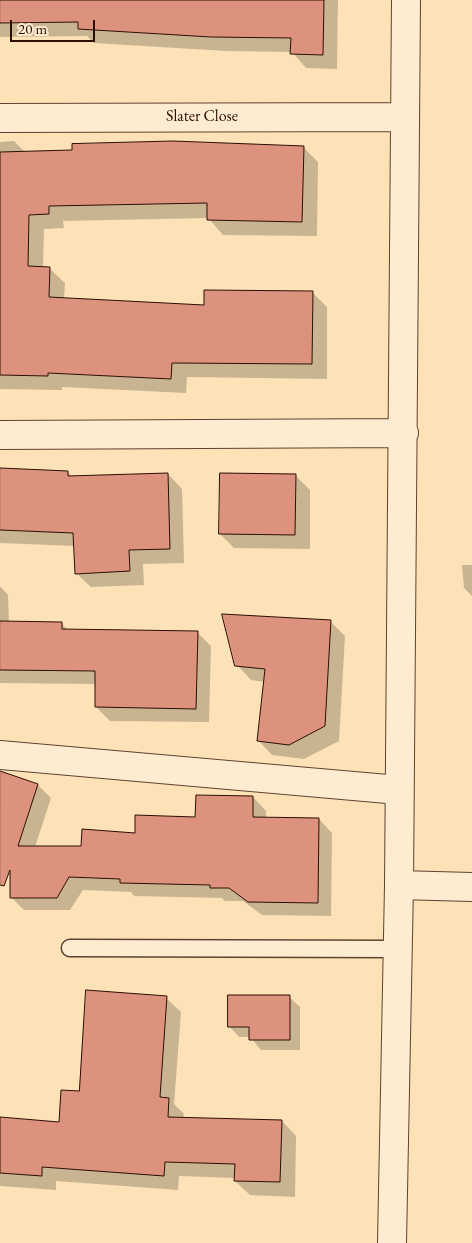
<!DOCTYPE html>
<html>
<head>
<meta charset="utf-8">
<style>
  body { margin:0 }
  #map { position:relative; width:472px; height:1243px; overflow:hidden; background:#fce2b6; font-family:"EB Garamond",serif }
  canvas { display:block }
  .scale { position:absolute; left:10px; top:20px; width:85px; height:22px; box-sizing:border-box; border:2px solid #2b0e02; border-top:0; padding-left:6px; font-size:15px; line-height:18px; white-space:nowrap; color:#2b0e02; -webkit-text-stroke:4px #fdecd0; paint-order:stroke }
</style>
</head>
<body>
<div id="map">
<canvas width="472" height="1243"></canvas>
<div class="scale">20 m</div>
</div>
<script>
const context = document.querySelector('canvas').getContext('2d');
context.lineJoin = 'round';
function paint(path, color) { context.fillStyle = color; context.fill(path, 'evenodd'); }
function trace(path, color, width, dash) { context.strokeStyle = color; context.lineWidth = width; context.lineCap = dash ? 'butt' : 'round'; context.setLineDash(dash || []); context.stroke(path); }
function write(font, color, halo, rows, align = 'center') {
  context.font = font + ' "EB Garamond",serif'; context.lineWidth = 5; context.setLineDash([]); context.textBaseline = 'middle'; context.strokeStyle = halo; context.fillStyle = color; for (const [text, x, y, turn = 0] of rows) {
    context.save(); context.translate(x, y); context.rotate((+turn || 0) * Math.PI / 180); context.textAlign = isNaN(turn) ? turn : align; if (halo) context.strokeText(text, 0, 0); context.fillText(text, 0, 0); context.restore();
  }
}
paint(new Path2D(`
  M0,0h338l-1,69 -31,-1 -14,-16 -66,-1 -132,-8 -7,-7 -87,1z
  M14,141l11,11 278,-5 15,15 -1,74 -94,-1 -15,-17 -145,3 1,7 -20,1 -1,39h6l16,15 -1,16 141,7 107,-14 15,15v72l-140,-2 -1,16 -124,-6v3l-62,-1v-247z
  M0,469l68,3 4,5 96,-3 14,15 2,74 -41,1 1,21 -53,2 -15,-14 -1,-27 -75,-3z
  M296,476l14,14v59l-76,-1 -14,-14z
  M462,565h10v31l-8,-8z
  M0,586l8,9 1,28h52l7,7 129,2 14,14 -2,76 -99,-1 -14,-14v-23l-96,-1z
  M330,621l15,15 -6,105 -35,18 -32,-4 -14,-15 7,-58 -14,-2 -14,-15z
  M0,772l38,13 13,13 -16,49h48l114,-29 56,-21 13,14v8h53l13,14 -1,83 -69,-1 -19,-14h-18l-3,-3 -88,-2 -3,-4 -48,-2 -13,20h-46l-13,-13v-29l-11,-4z
  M289,997l11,10v43h-39l-11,-13h-11l-10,-11z
  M166,998l15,14 -7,92 10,10 -1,4 99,3 14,15 -1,61 -45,-2 -15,-14v-3l-56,-2 -1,14 -122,-9v9l-56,-4v-67l60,4 20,-31z`), '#0003');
const building = new Path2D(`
  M0,0h324l-1,55 -33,-1 1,-16 -80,-1 -133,-8v-7l-78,1z
  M173,141l131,5 -2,76 -95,-2v-17l-158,3v8l-20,1 -1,51 22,1 -1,30 155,8v-15l109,1 -1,73 -140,-1 -1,16 -123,-6v3l-48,-1v-223l72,-2v-6z
  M0,468l68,3v5l100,-3 2,76 -41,1 1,21 -55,3 -2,-41 -73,-3z
  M220,473l76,1 -1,61 -76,-1z
  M222,614l109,6 -6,106 -36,19 -32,-4 8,-72 -30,-3z
  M0,621l62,1v7l136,2 -2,78 -101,-2v-36l-95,-1z
  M0,771l38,13 -20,62h63l1,-17 53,4v-18l60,2 1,-22 57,1v21l66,1 -1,85 -70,-1 -19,-14h-19v-3l-90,-2v-4l-51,-2 -12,21h-47v-28l-6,16 -4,-1z
  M86,990l81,6 -7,101 9,1 -1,19 114,3 -2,62 -46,-1 1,-17 -70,-2 -1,14 -122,-9v9l-42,-3v-56l59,5 2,-32 18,1z
  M228,995h62v45h-41v-13h-21z`);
paint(building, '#dd927e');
trace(building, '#2b0e02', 1);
const lane = new Path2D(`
  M70,948l329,1`);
const street = new Path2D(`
  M0,118l404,-1
  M0,435l404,-2
  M0,755l399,35
  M399,885l73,2
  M392,1243l7,-358 7,-885`);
trace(lane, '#5f432f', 19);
trace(street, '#5f432f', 30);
trace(lane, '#fdecd0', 16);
trace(street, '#fdecd0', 28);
write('16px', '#2b0e02', '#fdecd0', [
  ["Slater Close",202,117]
]);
</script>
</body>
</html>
